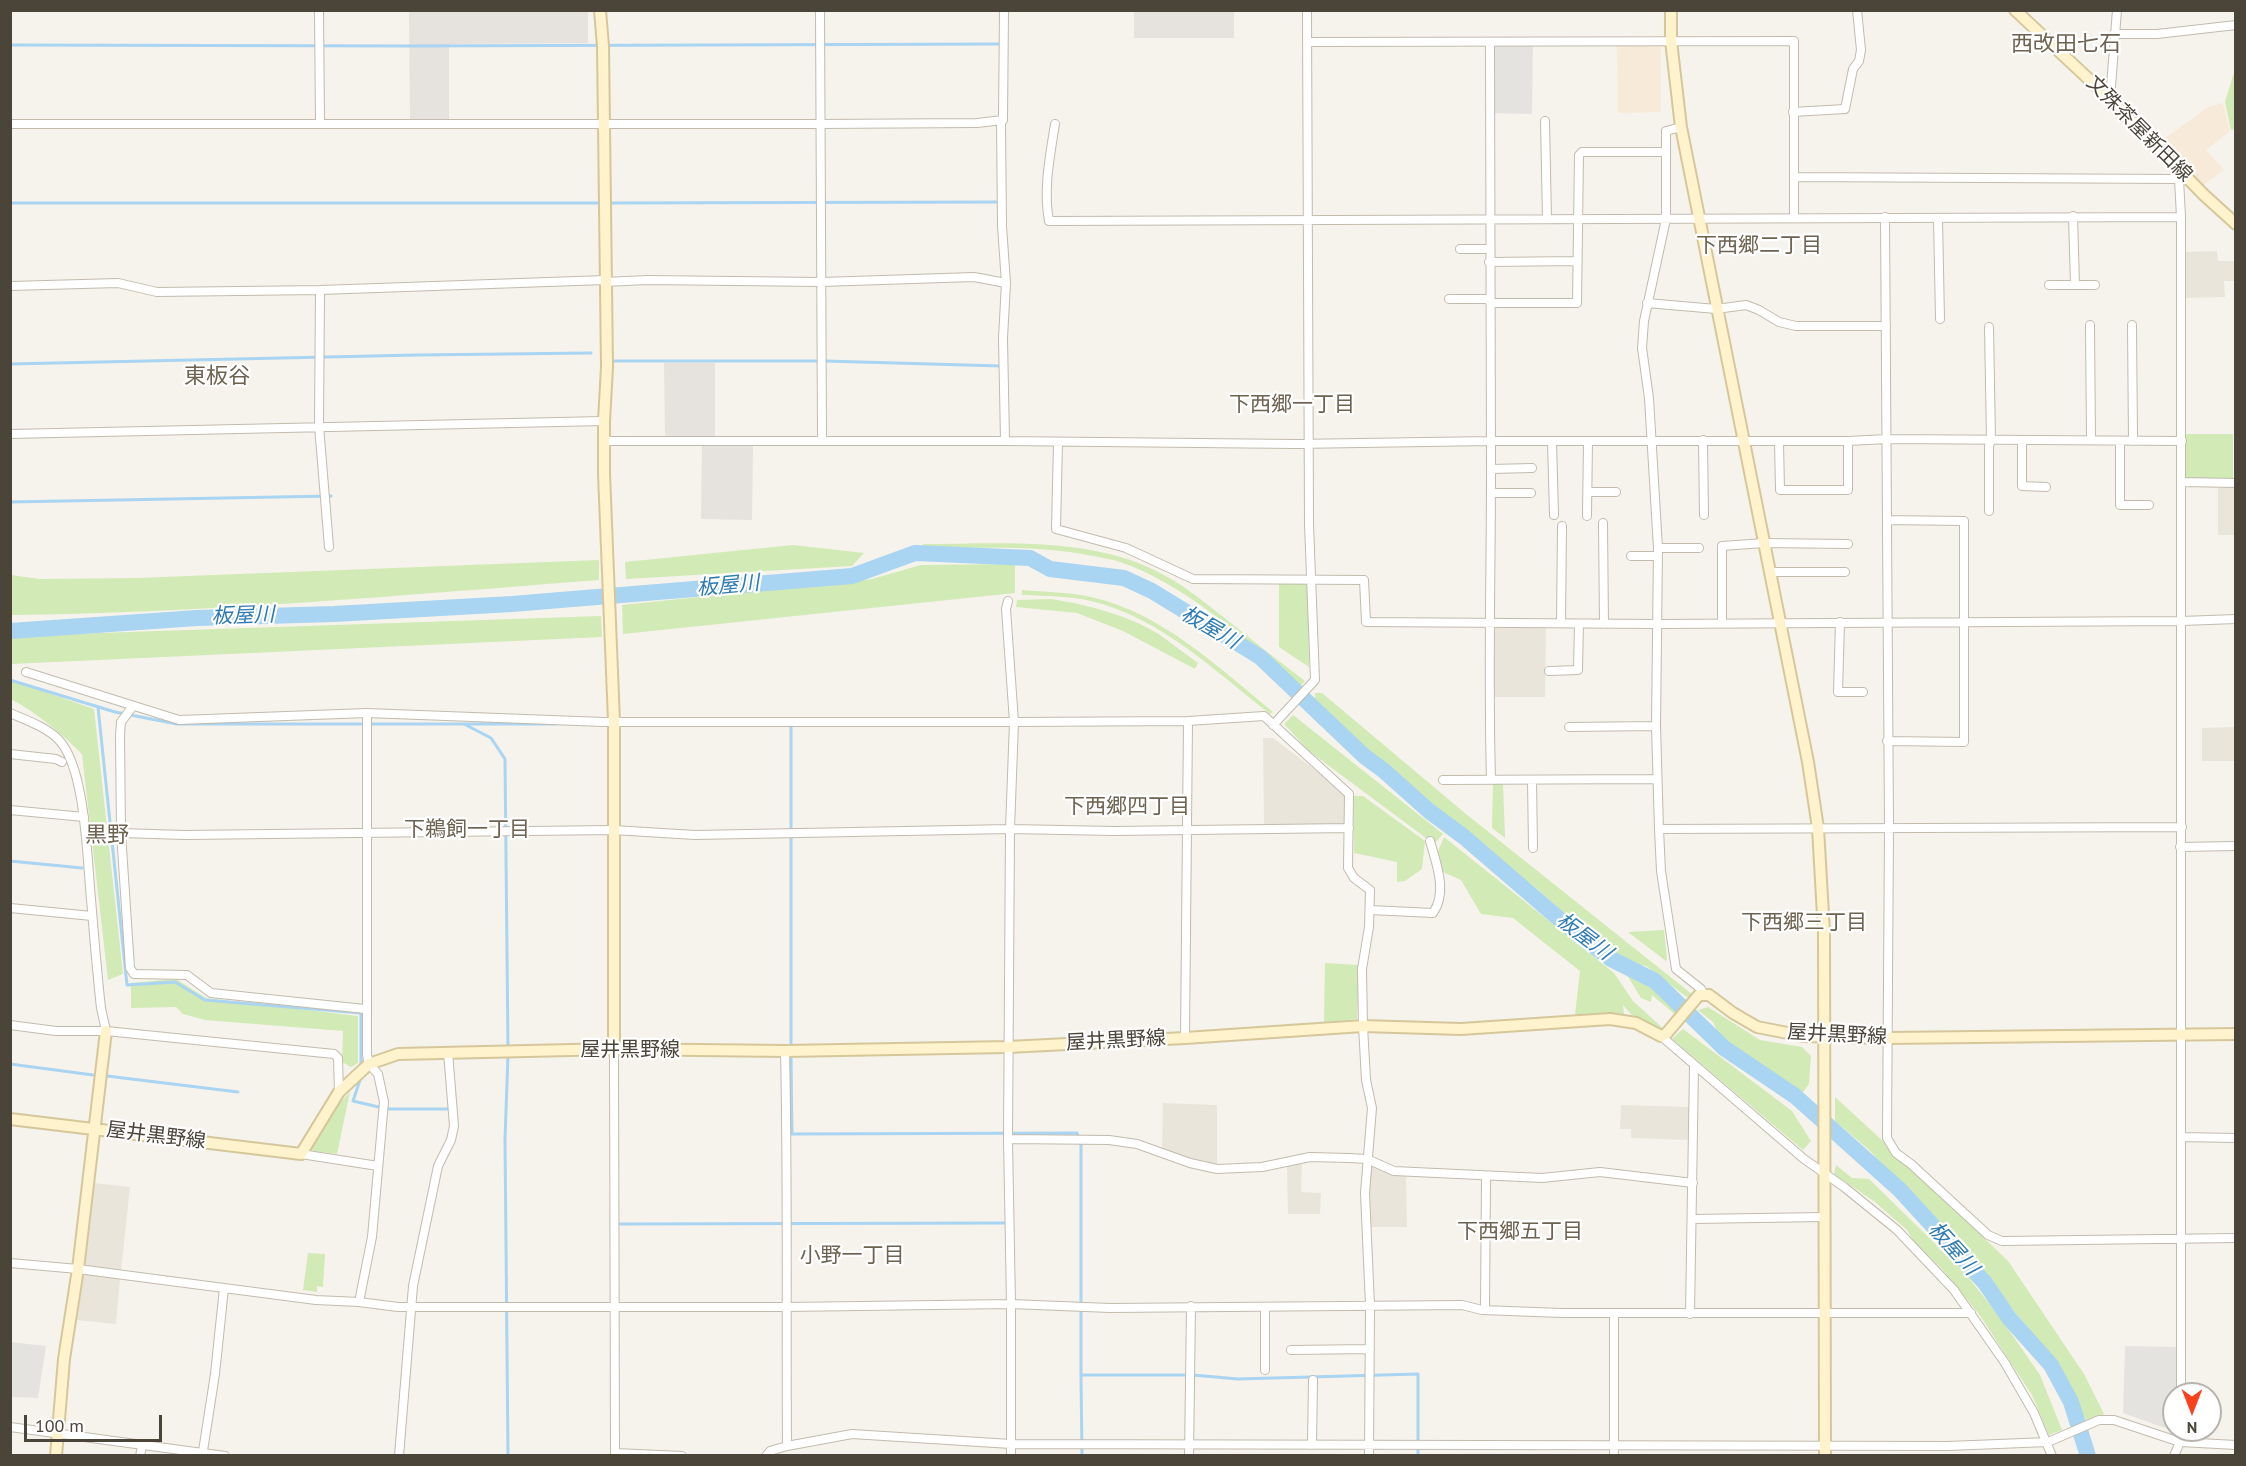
<!DOCTYPE html>
<html>
<head>
<meta charset="utf-8">
<style>
  body { margin:0 }
  #map { position:relative; width:2246px; height:1466px; overflow:hidden; background:#f6f3ec; font-family:"PT Sans",sans-serif }
  canvas { display:block }
  .frame { position:absolute; inset:0; border:12px solid #4b4439; pointer-events:none }
  .north { position:absolute; left:2162px; top:1382px; width:60px; height:60px; box-sizing:border-box; background:#fff; border:2px solid #b7b4b0; border-radius:50%; rotate:180deg; font-size:16px; font-weight:700; line-height:24px; text-align:center; color:#4b4439 }
  .north::after { content:''; display:block; margin:auto; width:21px; height:27px; background:#fc3f1d; clip-path:polygon(50% 0,100% 100%,50% 72%,0 100%) }
  .scale { position:absolute; left:24px; top:1415px; width:138px; height:27px; box-sizing:border-box; border:3px solid #4b4439; border-top:0; padding-left:8px; font-size:18px; line-height:21px; white-space:nowrap; color:#4b4439; -webkit-text-stroke:4px #fff; paint-order:stroke }
</style>
</head>
<body>
<div id="map">
<canvas width="2246" height="1466"></canvas>
<div class="frame"></div>
<div class="north">N</div>
<div class="scale">100 m</div>
</div>
<script>
const context = document.querySelector('canvas').getContext('2d');
context.lineJoin = 'round';
function paint(path, color) { context.fillStyle = color; context.fill(path, 'evenodd'); }
function trace(path, color, width, dash) { context.strokeStyle = color; context.lineWidth = width; context.lineCap = dash ? 'butt' : 'round'; context.setLineDash(dash || []); context.stroke(path); }
function write(font, color, halo, rows, align = 'center') {
  context.font = font + ' "PT Sans","Noto Sans JP",sans-serif'; context.lineWidth = 4.5; context.setLineDash([]); context.textBaseline = 'middle'; context.strokeStyle = halo; context.fillStyle = color; for (const [text, x, y, turn = 0] of rows) {
    context.save(); context.translate(x, y); context.rotate((+turn || 0) * Math.PI / 180); context.textAlign = isNaN(turn) ? turn : align; if (halo) context.strokeText(text, 0, 0); context.fillText(text, 0, 0); context.restore();
  }
}
paint(new Path2D(`
  M2217,251l1,10h17v20h-11l1,16 -39,1 -1,-46z
  M2218,488h17v47h-17z
  M1495,628h51l-1,69h-51z
  M2235,727v34h-33v-33z
  M1263,738h10l75,57 -1,27 -5,4 -78,-2z
  M1163,1103l54,2v61l-24,-5 -31,-12z
  M1621,1105l69,2 -1,33 -58,-2v-9h-11z
  M1302,1163l-1,29 20,1 -1,21h-32l-1,-48z
  M1373,1165l33,10 1,52h-36l-2,-60z
  M94,1183l36,4 -9,84 -36,-5z
  M84,1274l36,5 -4,45 -39,-4z`), '#eae5da');
paint(new Path2D(`
  M1617,45h44v67l-43,1z
  M2223,103l7,28 -24,19 18,20 -22,16 -43,-43 49,-36z`), '#f7ead8');
paint(new Path2D(`
  M409,11h179v32l-139,1v75h-39z
  M1134,11h100v27h-100z
  M664,363h51v75l-50,1z
  M702,445h51l-1,75 -51,-1z`), '#e6e2dd');
paint(new Path2D(`
  M2235,69v60l-4,1 -6,-28z
  M2185,434h48v45l-47,1z
  M923,544c76,0 166,-8 235,28 23,11 44,28 64,44 28,22 55,44 83,65l-6,7c-46,-45 -118,-106 -179,-126 -9,-3 -18,-4 -27,-6 -56,-11 -113,-8 -170,-7z
  M793,545l71,8 -12,13 -226,13 -1,-17z
  M599,560v20c-196,15 -392,33 -588,35v-40l29,4 97,-1z
  M1015,564v29l-392,41 -1,-29 250,-26 49,-14z
  M1308,582l1,85 -30,-20v-64z
  M1022,590c23,2 46,2 69,7 70,15 128,71 182,115l-3,2c-55,-43 -109,-96 -179,-113 -22,-5 -46,-5 -69,-6z
  M1051,599c34,5 80,17 109,36 13,9 25,19 38,28l-3,6 -72,-38 -46,-18 -61,-6 1,-7z
  M601,616l1,21 -591,27v-28z
  M11,680l83,29 29,265 -15,6 -26,-226c-22,-22 -44,-40 -71,-55z
  M1315,693h7l144,121 227,181 -1,6 -46,-35 -20,-3 -23,-10 -28,-30 -38,-34 -58,-43 -34,-32 -17,-9 -90,-78 -23,-22z
  M1293,715l150,119 -9,10 -125,-93 -25,-27z
  M1493,782l10,1 2,55 -13,-10z
  M1354,796h9l62,45 -3,28 -17,12 -8,1v-20l-43,-9z
  M1444,837l170,136 19,28 33,30 -21,-1 -22,-25 1,10h-49l5,-44 -67,-53 -32,-4 -20,-34 -18,-8 -5,-21z
  M1664,930l3,29 -1,2 -38,-29z
  M1325,963l34,2 -2,54 -33,3z
  M1631,969c26,13 36,20 47,48l-26,-22 -1,7 -10,-4 -14,-23z
  M176,979l30,19 152,18v47l-7,4 -9,-5 1,-31 -138,-11 -22,-6 -7,-7 -45,1v-25z
  M1708,1007l52,33 42,7 9,9 -2,28 -6,8 -13,-4 -66,-40 -11,-26 -15,-12z
  M1683,1029l109,82 19,30 -8,9 -131,-111z
  M350,1092l-13,62 -24,-3 -2,-4 25,-40z
  M1835,1097l61,56 112,108 76,113 20,40 -18,7 -24,-50 -89,-111 -105,-111 -33,-28z
  M1836,1165l16,13 17,1 95,93 35,44 41,59 22,55 -13,5 -17,-40 -53,-81 -37,-45 -28,-27 -7,-12 -32,-28 -41,-28z
  M308,1253l17,1 -2,33 -6,-1v6l-14,-2z`), '#d2eab5');
paint(new Path2D(`
  M1492,44l41,1 -1,69 -41,-1z
  M10,1342l36,4 -8,52 -27,-1z
  M2125,1346l54,1 -1,47h-4v31l-6,4 -45,-16z`), '#e5e3e0');
trace(new Path2D(`
  M10,45l398,1 591,-2
  M10,203h592
  M609,203l391,-1
  M614,361h211l176,5
  M10,364l407,-9 174,-2
  M10,502l321,-6
  M10,680l105,32 62,12h287l27,14 14,21 3,290
  M98,707l29,278 48,-3 30,18 156,13v55
  M464,724h92
  M788,724h3v323
  M10,861l72,7
  M508,1055l-3,84 3,317
  M791,1057l1,77 285,-1 4,11v231h112l45,4 180,-5v82
  M10,1064l83,11
  M107,1076l131,16
  M361,1077l-8,24 34,8h62
  M620,1224l384,-1
  M1081,1375l1,81
  M10,1422v1`), '#a9d4f2', 3);
trace(new Path2D(`
  M10,631l187,-13 137,-4 178,-10 340,-28 63,-23 115,5 20,11 74,9 28,13 108,66 104,99 19,14 46,41 35,26 108,93 39,29 44,22 69,67 71,48 105,94 85,93 24,35 42,47 20,37 17,54`), '#a9d4f2', 16);
const street = new Path2D(`
  M319,10l1,113
  M820,10l2,430
  M1004,10l-1,110 -2,3 1,103 4,57 -3,55 2,103
  M2114,34h43l79,-9
  M1308,42l486,-1v177
  M1490,42c-1,142 1,285 1,428 0,103 -3,206 0,309
  M2110,99l7,-89
  M1793,112l52,-3 8,-40 6,-8 2,-11 -4,-40
  M1545,121l2,98
  M10,124h809l158,-1 26,-3
  M1055,124c-5,32 -12,65 -6,97l1132,-4
  M1681,127l-15,4v88l-22,102 -2,27 7,50 9,150 -2,178 3,103 2,42 15,98 25,20 2,5
  M1794,177l385,2 3,-2
  M2179,179l2,38v1177
  M2073,216l2,68
  M1885,217l4,610 -2,311 9,15 15,11 77,71 14,6 234,-3
  M1938,218l2,101
  M1460,249h29
  M1489,262l88,-1
  M605,282l42,-2 174,2 153,-5 32,6
  M2049,285h46
  M10,286l108,-3 39,9 163,-2 285,-10
  M320,290l-1,136 10,121
  M1449,299h41
  M1490,303h87l2,-148 3,-3h84
  M1647,303l69,6 30,-4 13,5 20,12 17,4h90
  M2090,325l1,115
  M2132,325l1,116
  M10,434l594,-13
  M1703,440l1,75
  M2022,440v46l24,1
  M604,441h401l290,3 196,-3h357l39,-2 295,2
  M1552,441l2,74
  M1779,441l1,49h68v-49
  M2120,441v64h29
  M1058,442l-2,87 70,19 67,31 171,1 2,42 291,2 525,-3 54,-2
  M1491,469l41,-1
  M2181,482l55,1
  M1588,492h28
  M1491,493h40
  M1989,511v-65l2,-6 -2,-113
  M1587,516l1,-75
  M1603,523l1,101
  M1658,548h41
  M1631,556h27
  M1770,572h75
  M1008,601l-2,8 8,113 -4,107 -2,310 3,165v152
  M1840,622l-2,70h25
  M1561,623l1,-97
  M1722,623v-77l42,-3 84,1
  M1549,671l29,-1 1,-46
  M26,672l153,48 188,-7 237,9h410l174,-1 76,-5 85,78 -1,74 6,10 16,12 -1,37 -7,42 1,57 3,54 6,28 -7,85 5,112 -1,151
  M133,706l-12,16 -1,14 1,97 9,135 4,6 53,1 24,18 154,16
  M10,713c16,7 36,14 48,26 28,28 29,121 33,160 3,36 6,73 10,109l5,23
  M1273,725l42,-45 -6,-156 -2,-514
  M1569,727l87,-1
  M1887,741l77,1v-221l-77,-1
  M10,754l46,5 6,3
  M1443,780l214,-1
  M1532,780l1,68
  M10,810l74,7
  M1659,829l523,-2
  M121,833l64,2 428,-5 82,5 315,-6 104,2 235,-3
  M2180,847l56,-1
  M10,908l82,8
  M1370,910l63,3c15,-21 3,-50 -3,-72
  M10,1025l46,6h50l228,23 4,4 1,34
  M1661,1036l143,123 40,28 53,43 57,60 51,73 29,50 18,43
  M1185,1038l3,-317
  M614,1049l1,407
  M785,1051c3,132 1,264 2,395
  M2181,1137l55,1
  M1008,1139l101,1 28,4 53,19 27,6 45,-2 48,-10 39,1 18,1 27,12 148,7 58,-6 93,11
  M301,1154l77,12
  M1693,1219l131,-2
  M10,1263l68,6 238,31 43,2 39,5h387l226,-3 99,4 352,-3 20,5 80,3h409
  M359,1302l13,-65 12,-135 -6,-28 -9,-10 -2,-9v-342
  M1265,1307v63
  M1485,1310l1,-134
  M1614,1313v143
  M1690,1314l4,-247
  M1291,1350l79,-1
  M10,1427l215,29
  M1312,1445l1,-65
  M203,1451l12,-77 9,-86
  M615,1453l67,3
  M140,1456l2,-10
  M399,1456l14,-170 25,-120 13,-26 3,-14 -6,-74
  M766,1456l4,-5 17,-5 65,-12 159,10 937,2 100,-4 51,-22h15l66,22 56,3
  M1189,1456l2,-150
  M2174,1456l6,-14v-12`);
const secondary = new Path2D(`
  M600,10l3,36 4,321 -3,54v53l10,247v328
  M1671,10v31l10,86 127,635 10,66 6,105 1,523
  M2015,10l95,89 94,96 32,29
  M10,1119l291,35 38,-62 30,-28 29,-10 216,-5 171,2 223,-4 177,-9 178,-12 98,3 149,-10 26,4 25,13 5,-2 33,-39h10l24,18 24,14 46,9 86,2 347,-4
  M56,1456l8,-97 14,-90 28,-238`);
trace(street, '#c2bbae', 10);
trace(secondary, '#d6c79b', 14);
trace(street, '#fff', 8);
trace(secondary, '#fff3cd', 10);
write('20px', '#4b4439', '#fff', [
  ["文殊茶屋新田線",2139,129,45],
  ["屋井黒野線",1837,1035,3],
  ["屋井黒野線",1116,1041,-3],
  ["屋井黒野線",630,1050],
  ["屋井黒野線",156,1136,7]
]);
write('21px', '#6e6250', '#fff', [
  ["下西郷二丁目",1759,246],
  ["下西郷一丁目",1292,405],
  ["下西郷四丁目",1127,807],
  ["下鵜飼一丁目",467,830],
  ["下西郷三丁目",1804,923],
  ["下西郷五丁目",1520,1232],
  ["小野一丁目",852,1256]
]);
write('italic 21px', '#2e7ab2', '#fff', [
  ["板屋川",728,586,-5],
  ["板屋川",243,616,-2],
  ["板屋川",1210,628,30],
  ["板屋川",1584,937,37],
  ["板屋川",1953,1249,48]
]);
write('22px', '#6e6250', '#fff', [
  ["西改田七石",2066,45],
  ["東板谷",217,377],
  ["黒野",107,836]
]);
</script>
</body>
</html>
